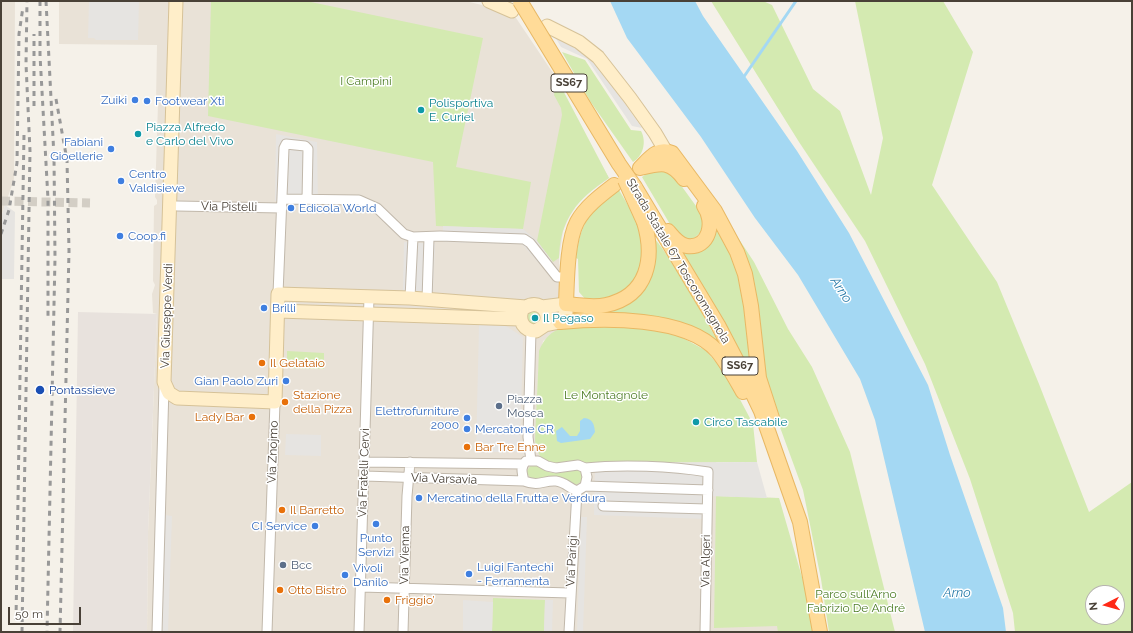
<!DOCTYPE html>
<html>
<head>
<meta charset="utf-8">
<style>
  body { margin:0 }
  #map { position:relative; width:1133px; height:633px; overflow:hidden; background:#f5f1e9; font-family:Raleway,sans-serif }
  canvas { display:block }
  .frame { position:absolute; inset:0; border:2px solid #494137; pointer-events:none }
  .north { position:absolute; left:1085px; top:585px; width:40px; height:40px; box-sizing:border-box; background:#fff; border:1px solid #b6b3af; border-radius:50%; rotate:264deg; font-size:11px; font-weight:700; line-height:16px; text-align:center; color:#494137 }
  .north::after { content:''; display:block; margin:auto; width:14px; height:18px; background:#ff2916; clip-path:polygon(50% 0,100% 100%,50% 72%,0 100%) }
  .scale { position:absolute; left:8px; top:607px; width:73px; height:18px; box-sizing:border-box; border:2px solid #494137; border-top:0; padding-left:5px; font-size:12px; line-height:14px; white-space:nowrap; color:#494137; -webkit-text-stroke:3px #fff; paint-order:stroke }
</style>
</head>
<body>
<div id="map">
<canvas width="1133" height="633"></canvas>
<div class="frame"></div>
<div class="north">N</div>
<div class="scale">50 m</div>
</div>
<script>
const context = document.querySelector('canvas').getContext('2d');
context.lineJoin = 'round';
function paint(path, color) { context.fillStyle = color; context.fill(path, 'evenodd'); }
function trace(path, color, width, dash) { context.strokeStyle = color; context.lineWidth = width; context.lineCap = dash ? 'butt' : 'round'; context.setLineDash(dash || []); context.stroke(path); }
function write(font, color, halo, rows, align = 'center') {
  context.font = font + ' Raleway,sans-serif'; context.lineWidth = 3; context.setLineDash([]); context.textBaseline = 'middle'; context.strokeStyle = halo; context.fillStyle = color; for (const [text, x, y, turn = 0] of rows) {
    context.save(); context.translate(x, y); context.rotate((+turn || 0) * Math.PI / 180); context.textAlign = isNaN(turn) ? turn : align; if (halo) context.strokeText(text, 0, 0); context.fillText(text, 0, 0); context.restore();
  }
}
paint(new Path2D(`
  M1,1h14l-1,178 -13,38z
  M59,1h406l47,11 45,67 28,57 24,42 -29,21 -12,20 -5,12 -4,27 3,69 -19,14 -5,31 -2,76 15,15 165,-1v34l63,2 34,134h-666l1,-100 9,-218 -4,-1 -1,-19 3,-9 -2,-4 1,-75 3,-2v-4l-2,-3 3,-93 -2,-1 1,-58 -98,-1z`), '#e9e2d7');
paint(new Path2D(`
  M78,312l79,2 -9,218 -1,100h-74z`), '#e8e2dd');
paint(new Path2D(`
  M211,1h95l177,37 -27,129 75,15 -8,47 -87,-3 -3,-64 -225,-46z
  M711,1h52l9,4 41,84 27,22 31,84 12,-57 -28,-137h88l30,51 -41,133 65,97 42,102 50,128 43,-30v150h-117l-2,-19 -43,-134 -45,-115 -60,-123 -66,-99zM1093,593h24v24h-24z
  M562,52l23,8 46,70 10,1c6,11 2,25 -8,31l-43,-61z
  M557,79l52,99c-31,21 -49,40 -50,80l-6,4 -16,-21 25,-126 -1,-7 -7,-13z
  M654,169l18,4 32,44 -2,14 -10,9 -15,-4 -35,-59z
  M619,190l19,32 6,21 -5,35 -26,22 -26,1 -8,-9 -1,-33 -2,-1c4,-33 14,-51 43,-68z
  M721,212l33,50 34,67 24,38 38,85 45,180h-66l-8,-53 -18,-89 -33,-90 -9,-45z
  M717,222l11,22 17,51 8,76 -3,2 -69,-121z
  M654,239c8,3 58,91 66,106l-120,-28 -2,-7 28,-8z
  M536,308l8,10 -10,9 -9,-10v-3z
  M608,326l48,3 25,8 24,13 21,23 27,51 4,38 -201,1 -14,-3 -6,-12 -1,-8 4,-89c13,-32 39,-24 69,-25z
  M287,351l37,2v16l-37,-1z
  M531,465c8,0 11,5 18,7 11,3 18,-2 28,-3l5,4v8l-6,4 -14,-8 -31,2 -5,-7z
  M716,496l63,2 25,86 9,48h-35l-1,-6 -63,2z
  M493,598l52,2 -1,32h-52z`), '#d4eab1');
paint(new Path2D(`
  M89,1h50l-1,39h-42l-2,-2h-6z
  M555,37h6l13,11 20,11 48,69 -10,-2 -45,-67 -26,-12z
  M276,134l41,8 1,61 -43,-2z
  M5,205l10,7 -1,67h-13v-62z
  M443,226l80,3 14,12 15,20 -9,7 -21,-24 -79,-2z
  M404,242l31,2 -2,47h-30z
  M479,325l27,1 17,11 -3,115h-44z
  M286,434l35,1v21l-36,-1z
  M757,462l10,36 -59,-2 -1,23 -113,-4 1,-52z
  M165,515l7,1 -4,116h-7z
  M581,517h6l-4,115h-6z
  M463,600l30,2 -1,30h-29z
  M545,600h8l-1,32h-8z`), '#e6e4e1');
paint(new Path2D(`
  M610,1h85l8,15 94,135 52,82 79,152 22,70 53,153 3,24h-81l-50,-212 -15,-41 -62,-104 -43,-57 -54,-81 -74,-99z
  M584,418c9,1 10,6 11,14l-5,7 -29,4 -4,-2 -1,-10 6,-4 8,9h7l3,-5v-10z`), '#a4d8f3');
trace(new Path2D(`
  M743,78l53,-77`), '#a4d8f3', 3);
trace(new Path2D(`
  M1,201l89,2`), '#d3cec5', 9, [9, 4.5]);
const street = new Path2D(`
  M283,199l76,1 18,8 27,26 9,3 27,-1 84,3 6,4 27,34h11
  M177,206l104,2
  M278,294l6,-146 2,-4 19,2 3,3 -1,51
  M410,298l3,-61
  M427,300l2,-62
  M526,461h12l9,5 9,2 22,-3 7,3 2,9 -2,9 -8,5c-8,-3 -12,-9 -21,-10 -13,-1 -16,6 -32,0 -2,-8 -4,-14 2,-20z
  M531,461l-3,-24 3,-106
  M364,462l159,2
  M585,468c37,-4 86,-2 123,4l-3,160
  M364,476l160,5
  M585,486l123,4
  M603,506l104,3
  M361,587l209,6
  M157,632l7,-246
  M267,632l8,-230
  M359,632l10,-335
  M403,632l4,-136 3,-34
  M569,632l8,-141`);
const secondary = new Path2D(`
  M176,1l-12,381 5,11 8,5 98,4 3,-108 132,4 116,9c13,-8 26,5 19,18
  M489,1l23,10
  M547,26l32,16 19,15 32,41 25,35 10,17v5l-3,5
  M522,310c-4,11 2,21 14,21l9,-6 15,-3 6,-9v-9l-24,3
  M278,311l242,8`);
const primary = new Path2D(`
  M640,168c10,-10 17,-21 32,-15l43,58 22,41 8,22 6,32 8,72 13,40
  M640,168c21,-5 30,-8 44,11
  M614,185c-13,10 -29,22 -37,37 -10,19 -10,60 -11,82 13,1 27,4 40,1 42,-9 49,-47 38,-83
  M635,187l83,138 22,42 21,44 39,111 20,110
  M668,231c5,6 11,14 19,15 23,3 28,-25 17,-40
  M560,322c43,-4 126,-6 157,29 10,12 18,27 26,41`);
trace(street, '#c1b8ab', 11);
trace(secondary, '#d6c298', 15);
trace(primary, '#e8b864', 16);
trace(street, '#fff', 9);
trace(secondary, '#ffeec9', 13);
trace(primary, '#ffdb98', 14);
trace(new Path2D(`
  M40,1v54l8,144v118
  M46,1l8,156 1,101 -8,374
  M56,99l11,61 2,91 -9,381
  M34,106v-72
  M1,234l8,-24 8,-47 2,-129 4,-27
  M16,620l8,-486
  M22,632l8,-481 -4,-87 1,-63`), '#989898', 3, [5, 5]);
const primaryBridge = new Path2D(`
  M520,1l99,163 16,23
  M625,180l19,42`);
trace(primaryBridge, '#e8b864', 16, []);
trace(primaryBridge, '#ffdb98', 14);
for (const [x, y, r, color] of [
  [135,100,4,"#3f7fe0"],
  [147,101,4,"#3f7fe0"],
  [421,110,4,"#0f9aa8"],
  [138,134,4,"#0f9aa8"],
  [111,149,4,"#3f7fe0"],
  [121,181,4,"#3f7fe0"],
  [291,208,4,"#3f7fe0"],
  [120,236,4,"#3f7fe0"],
  [264,308,4,"#3f7fe0"],
  [535,318,4,"#0f9aa8"],
  [262,363,4,"#e8710a"],
  [286,381,4,"#3f7fe0"],
  [40,390,5,"#1a4fb4"],
  [285,402,4,"#e8710a"],
  [499,406,4,"#5c6f8a"],
  [252,417,4,"#e8710a"],
  [467,418,4,"#3f7fe0"],
  [696,422,4,"#0f9aa8"],
  [467,429,4,"#3f7fe0"],
  [467,447,4,"#e8710a"],
  [419,498,4,"#3f7fe0"],
  [282,510,4,"#e8710a"],
  [376,524,4,"#3f7fe0"],
  [315,526,4,"#3f7fe0"],
  [283,565,4,"#5c6f8a"],
  [469,574,4,"#3f7fe0"],
  [345,575,4,"#3f7fe0"],
  [280,590,4,"#e8710a"],
  [387,600,4,"#e8710a"]
]) { const dot = new Path2D(); dot.arc(x, y, r, 0, 2 * Math.PI); context.fillStyle = color; context.fill(dot); trace(dot, '#fff', 1.5); }
for (const [x, y, w] of [
  [569,83,36],
  [740,366,36]
]) { const box = new Path2D(); box.roundRect(x - w / 2, y - 9, w, 18, 3); context.fillStyle = '#fff'; context.fill(box); trace(box, '#494137', 1); }
write('bold 11px', '#494137', null, [
  ["SS67",569,83],
  ["SS67",740,366]
]);
write('12px', '#4e7e27', '#fff', [
  ["I Campini",366,81],
  ["Le Montagnole",606,395],
  ["Parco sull’Arno",856,594],
  ["Fabrizio De André",856,608]
]);
write('12px', '#366cbe', '#fff', [
  ["Zuiki",127,100,"right"],
  ["Footwear Xti",155,101],
  ["Fabiani",103,142,"right"],
  ["Gioellerie",103,156,"right"],
  ["Centro",129,174],
  ["Valdisieve",129,188],
  ["Edicola World",299,208],
  ["Coop.fi",128,236],
  ["Brilli",272,308],
  ["Gian Paolo Zuri",278,381,"right"],
  ["Elettrofurniture",459,411,"right"],
  ["2000",459,425,"right"],
  ["Mercatone CR",475,429],
  ["Mercatino della Frutta e Verdura",427,498],
  ["CI Service",307,526,"right"],
  ["Punto",376,538,"center"],
  ["Servizi",376,552,"center"],
  ["Luigi Fantechi",477,567],
  ["- Ferramenta",477,581],
  ["Vivoli",353,568],
  ["Danilo",353,582]
], 'left');
write('12px', '#0d838f', '#fff', [
  ["Polisportiva",429,103],
  ["E. Curiel",429,117],
  ["Piazza Alfredo",146,127],
  ["e Carlo del Vivo",146,141],
  ["Il Pegaso",543,318],
  ["Circo Tascabile",704,422]
], 'left');
write('12px', '#494137', '#fff', [
  ["Via Pistelli",229,207,1],
  ["Strada Statale 67 Toscoromagnola",678,261,59],
  ["Via Giuseppe Verdi",167,316,-88],
  ["Via Znojmo",273,452,-88],
  ["Via Fratelli Cervi",364,473,-88],
  ["Via Varsavia",444,479,2],
  ["Via Vienna",405,555,-89],
  ["Via Parigi",572,561,-87],
  ["Via Algeri",706,561,-89]
]);
write('12px', '#c56008', '#fff', [
  ["Il Gelataio",270,363],
  ["Stazione",293,395],
  ["della Pizza",293,409],
  ["Lady Bar",244,417,"right"],
  ["Bar Tre Enne",475,447],
  ["Il Barretto",290,510],
  ["Otto Bistrò",288,590],
  ["Friggio’",395,600]
], 'left');
write('12px', '#164399', '#fff', [
  ["Pontassieve",49,390]
], 'left');
write('12px', '#4e5e75', '#fff', [
  ["Piazza",507,399],
  ["Mosca",507,413],
  ["Bcc",291,565]
], 'left');
write('italic 13px', '#287ba9', '#fff', [
  ["Arno",841,290,57],
  ["Arno",957,593]
]);
</script>
</body>
</html>
